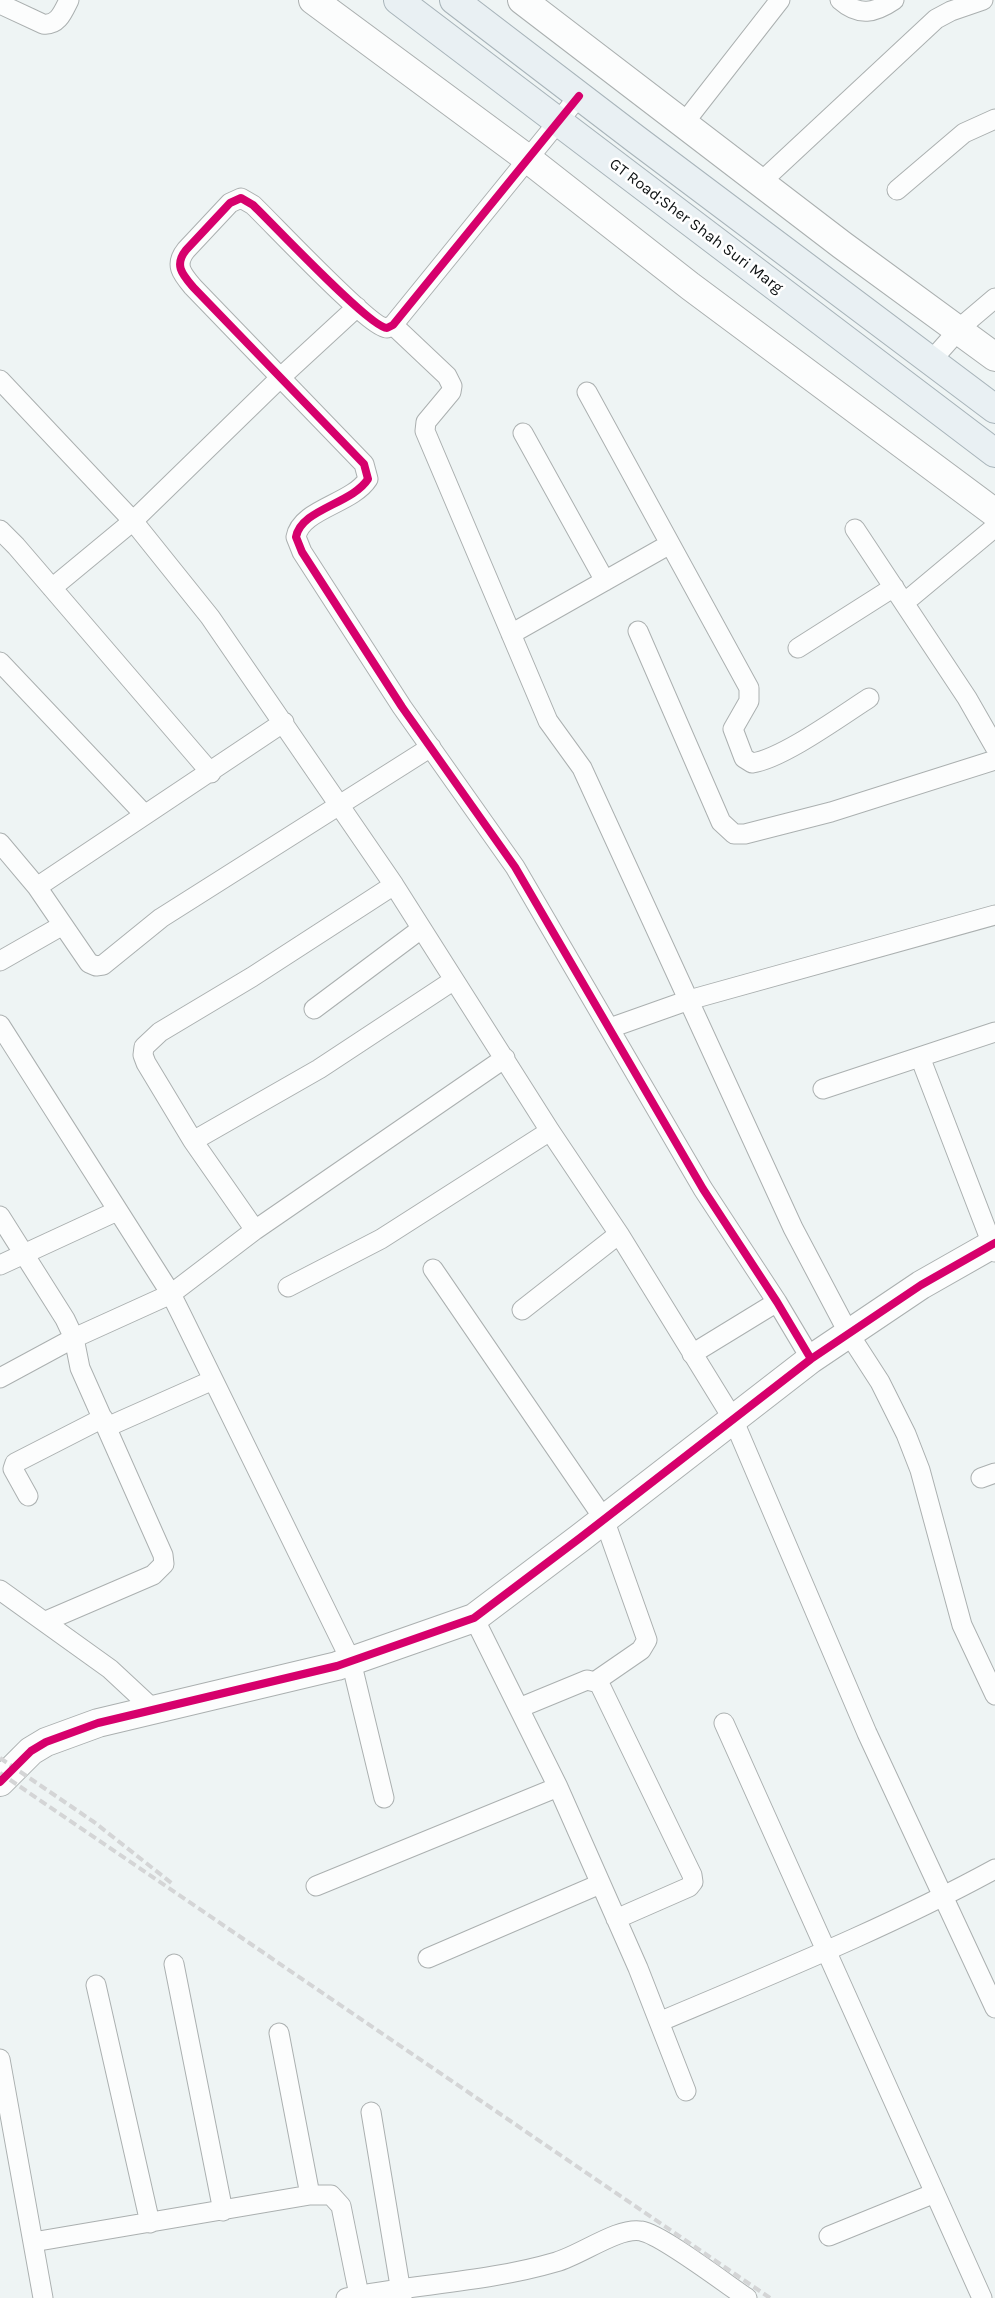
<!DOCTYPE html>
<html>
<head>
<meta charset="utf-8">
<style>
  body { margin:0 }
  canvas { display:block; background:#eef4f4 }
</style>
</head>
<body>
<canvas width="995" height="2298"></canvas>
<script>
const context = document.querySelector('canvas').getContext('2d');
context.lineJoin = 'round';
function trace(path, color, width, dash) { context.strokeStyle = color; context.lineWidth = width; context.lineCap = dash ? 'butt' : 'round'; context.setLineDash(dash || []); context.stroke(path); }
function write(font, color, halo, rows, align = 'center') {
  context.font = font + ' Karla,sans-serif'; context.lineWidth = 5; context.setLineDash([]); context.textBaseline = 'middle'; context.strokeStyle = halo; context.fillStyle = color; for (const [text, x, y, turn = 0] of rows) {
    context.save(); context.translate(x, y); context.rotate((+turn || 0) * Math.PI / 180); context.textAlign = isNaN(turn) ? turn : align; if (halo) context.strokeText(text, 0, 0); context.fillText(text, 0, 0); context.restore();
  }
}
const street = new Path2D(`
  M840,0c19,17 35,13 54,0
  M0,4l43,20c15,2 20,-12 26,-24
  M579,96l-186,229 -6,3c-17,0 -115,-105 -134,-123l-12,-7 -11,5 -44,47c-12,15 -4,24 7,37l171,177 4,15c-16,25 -67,30 -72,58l6,15 100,155 113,160 188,322 74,113 34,57
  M684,123l96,-123
  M761,182l175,-163 15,-8 32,-11
  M897,190l67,-57 31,-14
  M393,325l54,51 5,10 -1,6 -25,30 -1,9 123,290 34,47 211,460 56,106 31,48 26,52 14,36 42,155 33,70
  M931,361l31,-35 33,-28
  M0,380l133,141 77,96 184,268 156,246 69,103 114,185 134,314 128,275
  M587,392l162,296v13l-16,28 11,29 8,5c30,-4 89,-47 117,-65
  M523,433l82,148
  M855,529l112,169 28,49
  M0,530l16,16 195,227
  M52,588l81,-67 148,-144 76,-70
  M904,603l91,-76
  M638,631l83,191 13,12h11l86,-22 164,-52
  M511,634l159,-90
  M798,648l96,-61
  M0,662l145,153
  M0,843l37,44 52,76 7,3 7,-1 58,-47 270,-171
  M37,887l247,-165
  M0,961l63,-36
  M314,1009l107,-80
  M0,1025l171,269 11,22 169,345 33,137
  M610,1028l79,-28 306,-85
  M920,1057l75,195
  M823,1089l172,-57
  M193,1141l126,-72 135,-89
  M0,1216l65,103 9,19 6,30 83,187 1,9 -11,11 -107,46
  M255,1230l-62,-89 -47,-78 -3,-8 1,-8 16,-15 92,-55 142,-92
  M0,1265l117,-54
  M433,1269l171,250 43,121 -6,10 -45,31
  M288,1287l93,-48 169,-108
  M522,1310l97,-76
  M692,1354l85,-52
  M0,1378l74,-40 97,-44 84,-64 250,-172
  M107,1427l106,-47
  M981,1478l14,-5
  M28,1496l-15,-27 2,-6 88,-45
  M0,1590l110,79 43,40
  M474,1618l84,169 80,181 48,123
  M519,1708l68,-28 12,3 93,192 1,7 -4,5 -73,32
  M724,1723l258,575
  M316,1886l242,-99
  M428,1958l172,-74
  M174,1964l49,247
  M96,1985l54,238
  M659,2022c113,-48 228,-94 336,-153
  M279,2033l31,162
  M0,2059l43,239
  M371,2112l31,186
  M829,2236l106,-43
  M33,2242l277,-47h21l10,11 18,89
  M346,2298c69,-14 142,-16 210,-36 25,-7 62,-35 85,-31 20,3 85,53 106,67`);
const secondary = new Path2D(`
  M313,0l215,159 162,127 305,227
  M522,0l320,245 153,112
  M0,1782l31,-31 15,-9 52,-19 239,-57 137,-48 106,-80 231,-179 110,-74 74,-42`);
const primary = new Path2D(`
  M398,0l597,453
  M454,0l183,140 358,269`);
trace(street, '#abb0b0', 21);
trace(secondary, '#abb0b0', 30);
trace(primary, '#a8b4ba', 30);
trace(street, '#fcfdfd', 19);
trace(secondary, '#fcfdfd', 28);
trace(primary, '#e9f0f3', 28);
trace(new Path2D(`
  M0,1758l94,64 80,63
  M0,1773l770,525`), '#d4d5d6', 4, [8, 4]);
trace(new Path2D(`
  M579,96l-186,229 -6,3c-17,0 -115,-105 -134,-123l-12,-7 -11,5 -44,47c-12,15 -4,24 7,37l171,177 4,15c-16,25 -67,30 -72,58l6,15 100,155 113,160 188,322 74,113 34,57
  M0,1782l31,-31 15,-9 52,-19 239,-57 137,-48 106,-80 231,-179 110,-74 74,-42`), '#d6006c', 8);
write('16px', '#0d1112', '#fff', [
  ["GT Road;Sher Shah Suri Marg",696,226,37]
]);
</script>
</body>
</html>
